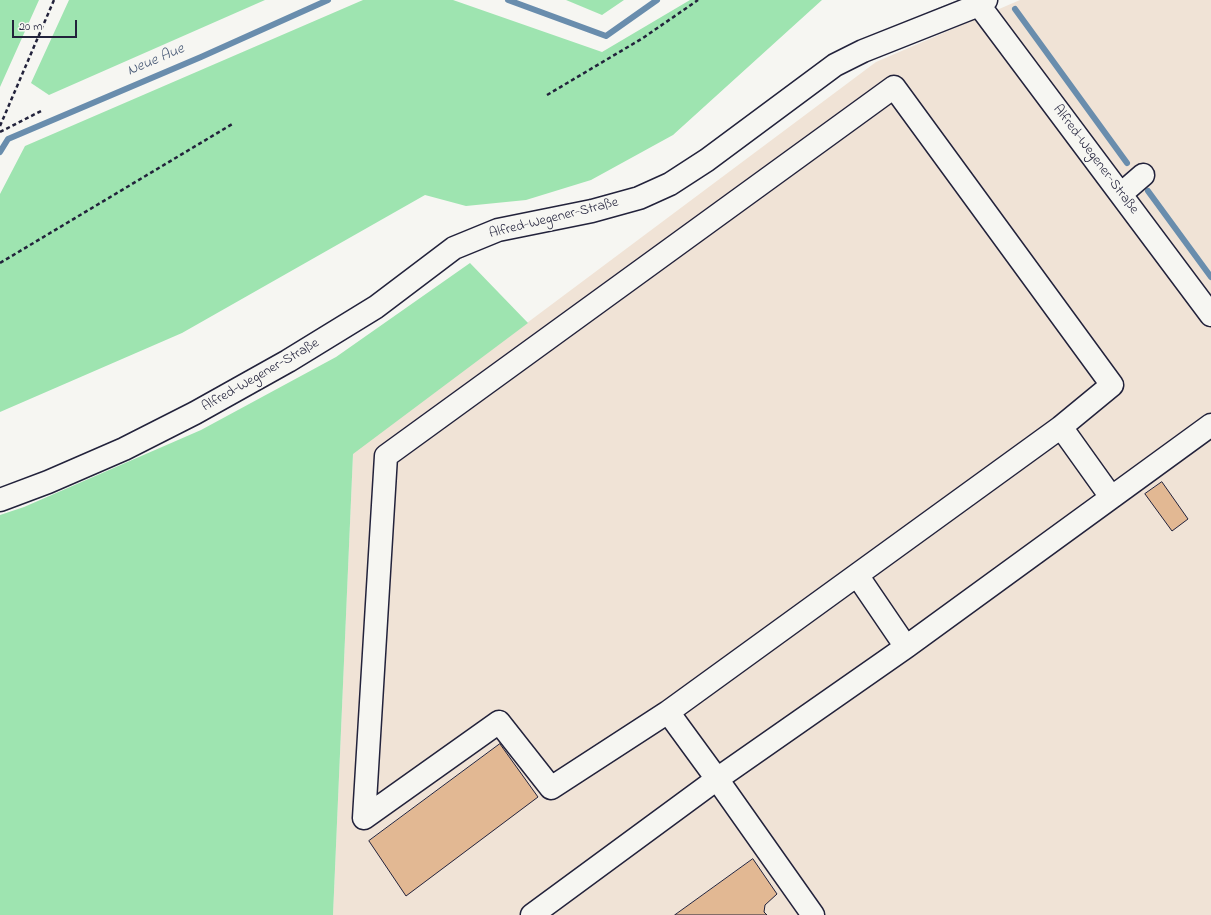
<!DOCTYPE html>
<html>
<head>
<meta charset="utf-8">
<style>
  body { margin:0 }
  #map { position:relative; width:1211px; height:915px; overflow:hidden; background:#f6f6f2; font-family:"Indie Flower",sans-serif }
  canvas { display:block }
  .scale { position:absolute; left:12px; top:20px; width:65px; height:18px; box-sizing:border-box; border:2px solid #22223b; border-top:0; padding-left:5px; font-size:12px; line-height:14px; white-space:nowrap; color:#22223b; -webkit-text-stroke:3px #f6f6f2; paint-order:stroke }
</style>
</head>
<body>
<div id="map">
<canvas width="1211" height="915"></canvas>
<div class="scale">20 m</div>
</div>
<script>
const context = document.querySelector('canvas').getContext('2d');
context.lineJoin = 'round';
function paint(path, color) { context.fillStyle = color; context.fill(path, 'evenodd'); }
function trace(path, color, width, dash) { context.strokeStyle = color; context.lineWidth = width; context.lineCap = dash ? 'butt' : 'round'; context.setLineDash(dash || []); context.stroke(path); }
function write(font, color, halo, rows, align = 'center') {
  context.font = font + ' "Indie Flower",sans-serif'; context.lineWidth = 3; context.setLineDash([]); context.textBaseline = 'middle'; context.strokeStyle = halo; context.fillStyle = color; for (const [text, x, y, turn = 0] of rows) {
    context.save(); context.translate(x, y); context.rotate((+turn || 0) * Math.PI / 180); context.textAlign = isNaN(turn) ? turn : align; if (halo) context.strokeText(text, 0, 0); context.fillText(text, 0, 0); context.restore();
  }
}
paint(new Path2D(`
  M1020,0h191v915h-878l20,-462 523,-391z`), '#f0e3d6');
paint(new Path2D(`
  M0,0h39l-39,87z
  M69,0h196l-216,95 -18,-12z
  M363,0h90l149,52 88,-52h132l-149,135 -82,45 -65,20 -60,6 -41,-11 -243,138 -182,79v-218l25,-48z
  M566,0h58l-22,15z
  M470,263l58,60 -175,131 -20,461h-333v-400l24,-8 177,-77 135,-73z`), '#9ee4b0');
trace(new Path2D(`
  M508,0l98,36 51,-36
  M1015,9l112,154
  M0,152l8,-13 193,-82 127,-57
  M1148,191l63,86`), '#698dad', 6);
const building = new Path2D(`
  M1162,482l26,37 -16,12 -27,-37z
  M500,744l38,53 -132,99 -37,-55z
  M753,859l24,35 -12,11 -1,7 3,3h-92z`);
paint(building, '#e2b893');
trace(building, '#22223b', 1);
const minor = new Path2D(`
  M979,5l232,310
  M1121,194l22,-19
  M0,500l48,-18 76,-33 71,-36 93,-52 88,-54 78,-59 44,-18 94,-19 47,-13 31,-14 37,-24 128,-95 28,-14 116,-46 7,-5
  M857,575l49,72
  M668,712l393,-285
  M364,818l22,-362 508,-369 218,298 -51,42 50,70
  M364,818l135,-96 52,66 117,-76 49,67 96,136
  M532,915l185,-136 189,-132 305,-222`);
trace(minor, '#22223b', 25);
trace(new Path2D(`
  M547,95l96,-57 55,-38
  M0,126l54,-126
  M0,132l43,-22
  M0,263l234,-140`), '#22223b', 2.5, [4, 3]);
trace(minor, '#f6f6f2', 22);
write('14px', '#22223b', '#f6f6f2', [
  ["Alfred-Wegener-Straße",1095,160,53],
  ["Alfred-Wegener-Straße",554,219,-14],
  ["Alfred-Wegener-Straße",261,376,-30]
]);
write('italic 15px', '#455774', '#f6f6f2', [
  ["Neue Aue",156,61,-23]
]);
</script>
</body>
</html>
